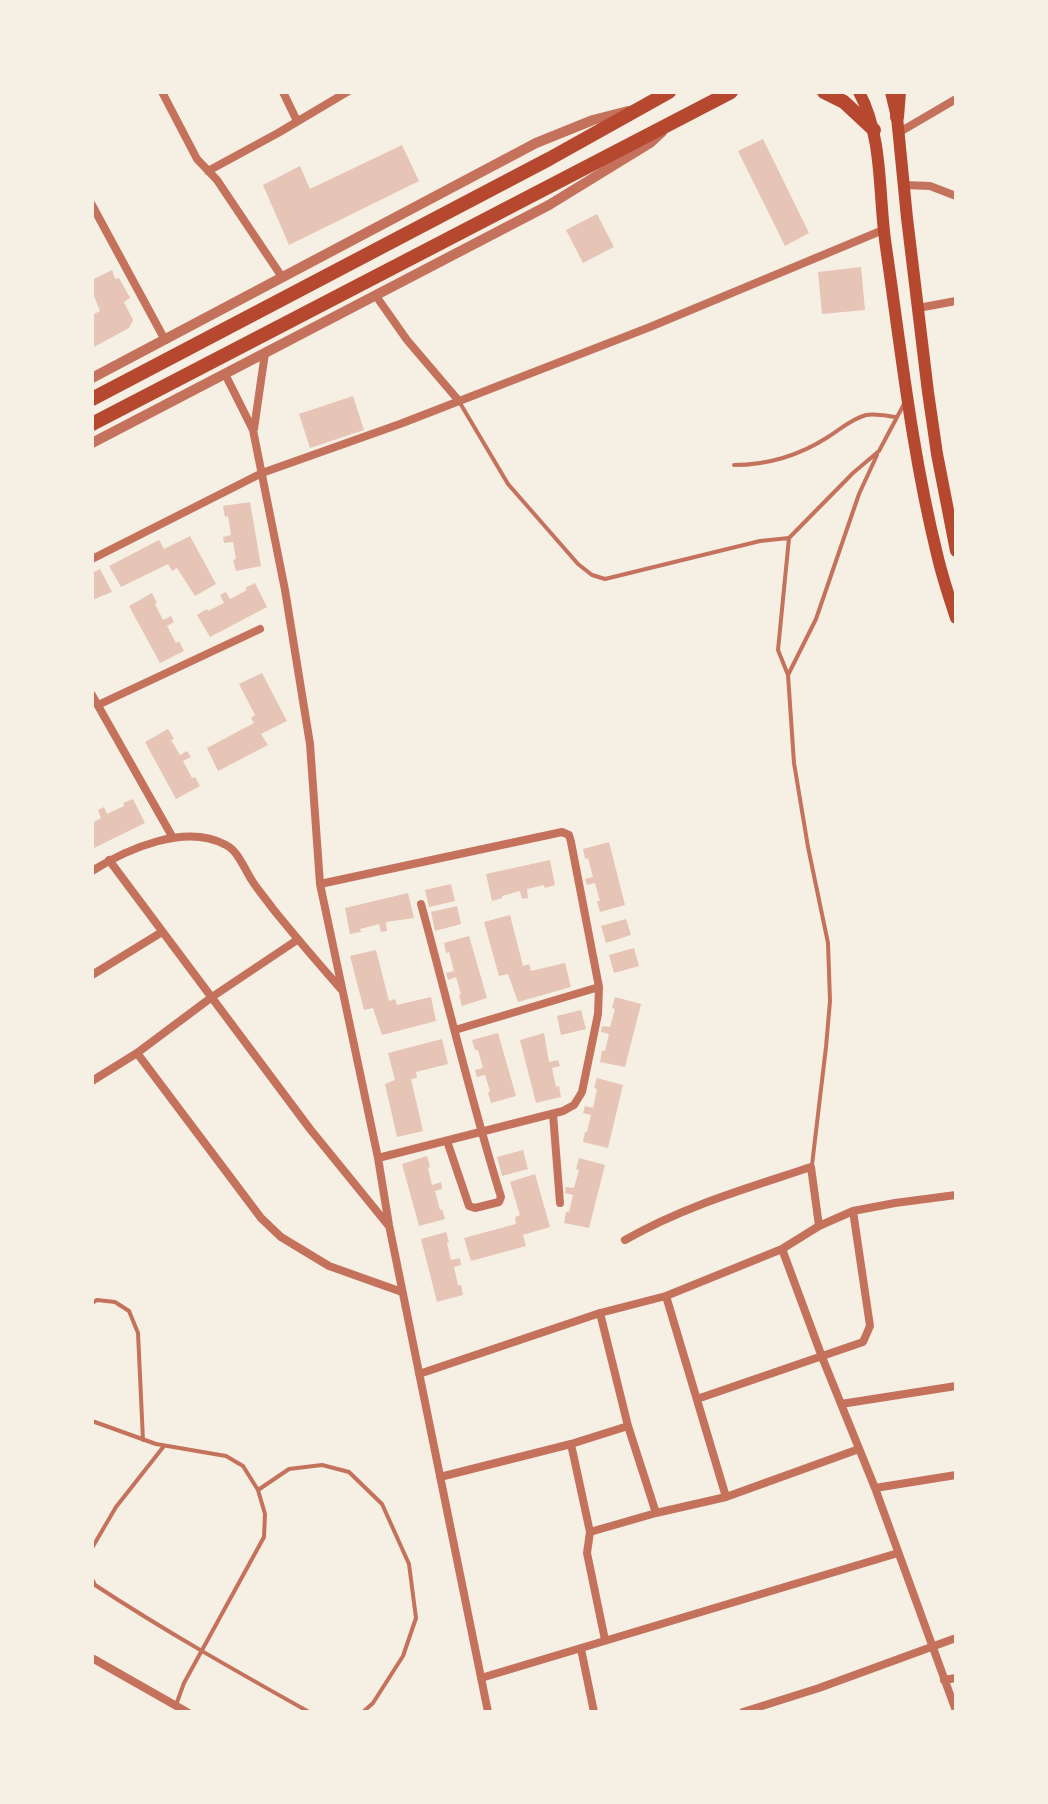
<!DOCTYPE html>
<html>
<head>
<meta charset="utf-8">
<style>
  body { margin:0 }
  #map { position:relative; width:1048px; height:1804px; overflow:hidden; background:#f6efe4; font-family:Cabin,sans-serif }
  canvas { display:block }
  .frame { position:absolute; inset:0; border:94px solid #f6efe4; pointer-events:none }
</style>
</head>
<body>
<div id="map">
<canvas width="1048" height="1804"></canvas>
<div class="frame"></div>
</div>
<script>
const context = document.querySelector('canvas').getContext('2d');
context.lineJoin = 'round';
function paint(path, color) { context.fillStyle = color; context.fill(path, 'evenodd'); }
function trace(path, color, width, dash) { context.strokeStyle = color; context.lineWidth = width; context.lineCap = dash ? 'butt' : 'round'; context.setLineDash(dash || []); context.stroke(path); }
paint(new Path2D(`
  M763,139l46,94 -24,13 -47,-95z
  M402,145l17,36 -130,64 -26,-60 37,-19 10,23z
  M597,214l17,33 -31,16 -17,-33z
  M861,267l4,43 -43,4 -4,-42z
  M112,270l3,9 4,-1 11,20 -6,4 9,18 -4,8 -37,20v-33l8,-4 -8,-20v-11z
  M353,396l11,34 -54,18 -11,-34z
  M250,502l11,64 -25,5 -3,-11 3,-1 -3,-17 -9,1 -1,-6 8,-2 -3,-19 -3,1 -2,-11z
  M190,536l26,48 -21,12 -18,-28 -5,3 -4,-7 -47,23 -12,-21 50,-26 5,9z
  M100,569l12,23 -20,8v-27z
  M255,583l12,24 -57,30 -13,-22 10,-6 1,2 16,-8 -4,-8 6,-3 4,7 17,-9 -2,-2z
  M152,593l5,10 -2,1 8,16 8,-4 3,6 -7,4 9,17 3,-2 5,10 -24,12 -31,-57z
  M262,673l25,48 -26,13 7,11 -50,26 -11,-23 47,-25 -3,-5 4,-3 -16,-31z
  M168,729l6,10 -3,1 9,15 7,-4 4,6 -8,4 9,17 3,-1 5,9 -24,13 -31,-57z
  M133,799l12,24 -53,26v-26l9,-5 -3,-8 6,-3 3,7 17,-8 -1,-3z
  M609,842l16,63 -25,7 -3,-11h3l-5,-18 -8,2 -2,-6 8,-2 -5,-19 -3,1 -2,-10z
  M550,860l5,25 -10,3 -1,-3 -17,4 1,9 -6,1 -2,-8 -18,5v2l-10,3 -6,-27z
  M451,884l4,17 -26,6 -4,-17z
  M408,893l6,25 -28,4 1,9 -6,1 -2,-8 -19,5 1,3 -11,2 -5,-26z
  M457,906l4,18 -26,7 -4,-19z
  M510,915l13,51 6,-2 2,7 34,-8 6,24 -53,15 -10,-28 -9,2 -15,-54z
  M626,919l5,16 -25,8 -5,-17z
  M469,936l18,62 -25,8 -3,-11 2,-1 -5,-17 -8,3 -2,-7 8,-2 -5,-19 -3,1 -2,-10z
  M634,948l5,18 -25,7 -5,-18z
  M376,950l13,51 6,-2 2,6 34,-8 5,24 -54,14 -9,-27 -9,2 -14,-54z
  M615,997l26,7 -16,63 -25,-5 2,-11h3l4,-17 -8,-2 1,-6 8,1 5,-18 -3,-1z
  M581,1010l5,19 -25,6 -4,-19z
  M498,1033l18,63 -25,7 -3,-10 2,-2 -5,-16 -8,2 -2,-7 8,-2 -5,-18h-3l-3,-10z
  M544,1033l5,29 9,-2 2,6 -8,2 4,19 3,-1 2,11 -25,6 -16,-63z
  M442,1039l6,25 -32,8 1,6 -6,1 12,52 -26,6 -12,-53 10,-4 -7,-27z
  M597,1078l26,7 -15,63 -25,-6 2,-10h2l4,-17 -8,-2 2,-7 8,2 4,-19 -3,-1z
  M523,1150l5,19 -26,7 -5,-19z
  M427,1156l3,11 -2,1 4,17 9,-3 1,7 -7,2 5,19 2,-1 3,10 -26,7 -17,-62z
  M579,1158l26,7 -16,63 -25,-5 2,-11h3l4,-17 -8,-2 1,-6 8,1 5,-18 -3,-1z
  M535,1174l15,53 -27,8 3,11 -55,15 -7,-23 52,-14 -1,-7 5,-2 -10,-33z
  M446,1232l3,10 -2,1 4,17 9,-2 1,7 -7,2 4,18h3l2,10 -26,7 -16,-63z`), '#e6c5b7');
trace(new Path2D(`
  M460,403l48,81 70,80 14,11 13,4 155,-38 29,-3 64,-65 26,-22 25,-47
  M734,465c34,0 66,-10 94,-28 13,-8 23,-18 38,-22 9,-2 21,1 30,2
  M789,538l-11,112 10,25 6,88 14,84 20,96 2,58 -4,46 -14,118
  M788,675l28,-56 43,-125 18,-39
  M92,1303l5,-3 18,2 14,9 9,22 5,107
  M92,1421l64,23 70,12 17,10 15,24 7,24 -1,23 -80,146 -8,22
  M258,1490l31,-21 33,-4 27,7 33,32 27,60 7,54 -13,38 -30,47 -10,9
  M92,1548l24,-41 48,-61
  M92,1579l3,6c70,46 141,86 214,127`), '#c5725c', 4);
trace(new Path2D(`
  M162,92l35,67 20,21 65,97
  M283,92l14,29
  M898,133l58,-34
  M208,171l70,-38 69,-41
  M904,185l26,1 26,10
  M92,205l73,135
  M376,296l31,44 52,61
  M918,308l38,-7
  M225,374l28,56 32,160 25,154 10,140 58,274 11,67 99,487
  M254,429l11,-76
  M92,559l170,-86 138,-49 250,-97 233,-97
  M92,695l81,143
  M98,705l162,-76
  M109,860l201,269 78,96
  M92,871c35,-22 93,-48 134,-26 12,6 18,23 25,34 6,10 15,20 22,30 22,27 44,53 68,80
  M320,884l242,-52 7,3 2,7 28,145 -1,27 -16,78 -8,13 -11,6 -185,47
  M421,904c27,98 50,197 80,293l-2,5 -24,6 -6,-2 -22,-65
  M92,975l70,-43
  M455,1030l144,-43
  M137,1053l124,165 20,19 48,29 73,26
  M92,1081l45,-28 75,-56 85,-57
  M553,1114l7,89
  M625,1240c59,-34 123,-52 186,-73l8,59
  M782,1249l40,108 53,131 81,223
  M666,1296l60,201
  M600,1313l28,113 28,87
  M419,1374l181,-61 66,-17 116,-47 37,-23 34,-15 42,-8 61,-8
  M697,1399l166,-57 7,-16 -17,-115
  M841,1404l115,-18
  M571,1444l19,88 -3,21 18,87
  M440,1477l131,-33 57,-18
  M875,1488l81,-13
  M590,1532l66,-19 70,-16 133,-48
  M581,1649l13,63
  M92,1658l95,54
  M481,1678l417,-125
  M944,1680l12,-2
  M743,1712l76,-24 137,-50`), '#c5725c', 8);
trace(new Path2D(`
  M92,378l444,-235 57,-23 35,-9
  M92,443l457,-238 101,-62 12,-11`), '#c5725c', 10);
trace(new Path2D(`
  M859,92c25,47 19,104 27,155 15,103 26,206 51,307 5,22 12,43 19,64
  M891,92l6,25 10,101 21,174 9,62 19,97`), '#b5482f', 12);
trace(new Path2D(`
  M824,92l20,10 30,28
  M897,117l2,-25
  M92,399l457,-240 120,-67
  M92,424l639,-332`), '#b5482f', 14);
</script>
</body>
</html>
